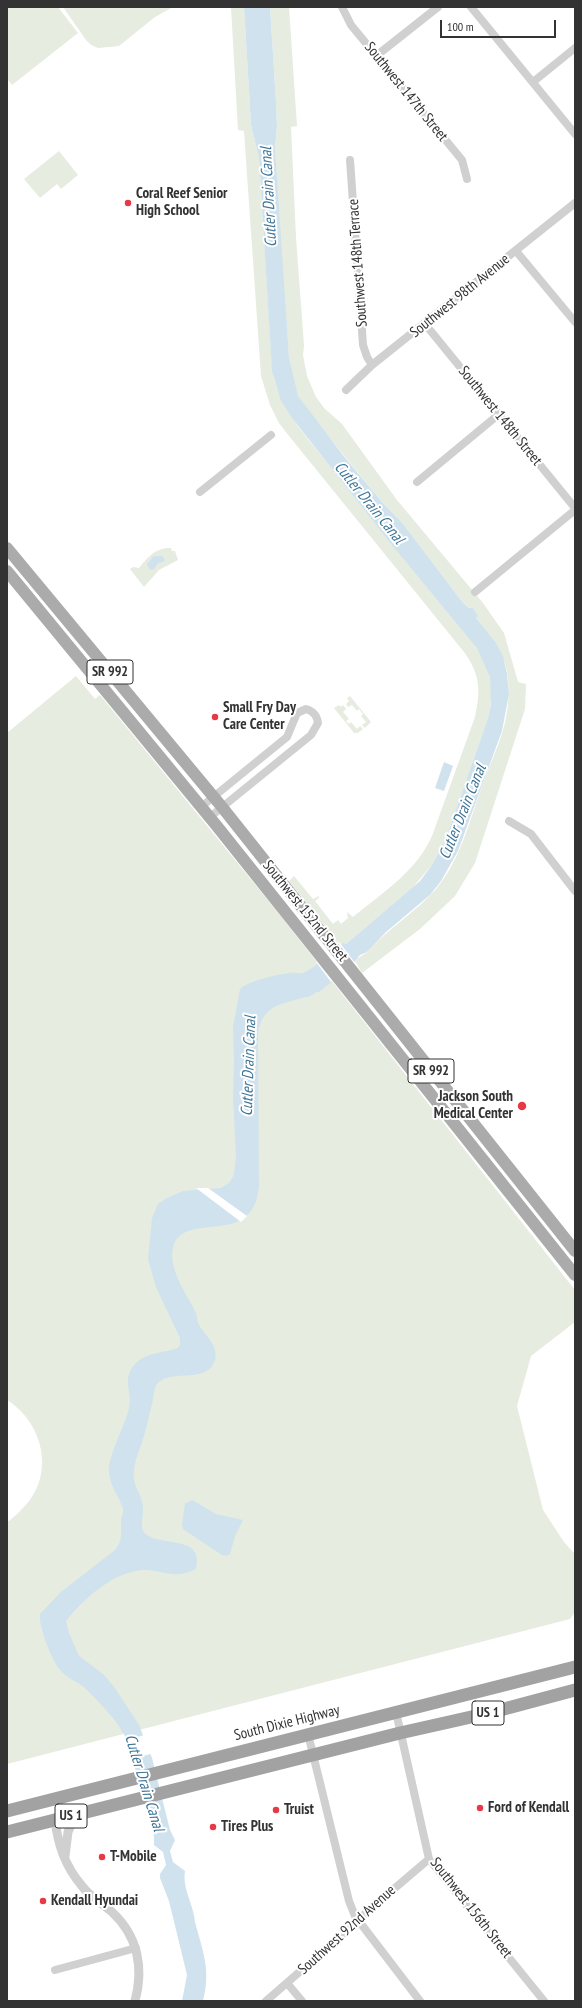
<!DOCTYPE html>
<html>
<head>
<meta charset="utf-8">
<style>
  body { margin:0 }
  #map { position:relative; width:582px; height:2008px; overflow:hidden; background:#fff; font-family:"PT Sans Narrow",sans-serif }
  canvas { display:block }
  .frame { position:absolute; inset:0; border:8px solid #333; pointer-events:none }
  .scale { position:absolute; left:440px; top:20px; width:116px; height:18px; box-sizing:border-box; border:2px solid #333; border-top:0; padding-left:5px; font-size:12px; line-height:14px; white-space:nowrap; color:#333; -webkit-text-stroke:3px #fff; paint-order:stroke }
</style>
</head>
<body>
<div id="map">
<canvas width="582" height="2008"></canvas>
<div class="frame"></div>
<div class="scale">100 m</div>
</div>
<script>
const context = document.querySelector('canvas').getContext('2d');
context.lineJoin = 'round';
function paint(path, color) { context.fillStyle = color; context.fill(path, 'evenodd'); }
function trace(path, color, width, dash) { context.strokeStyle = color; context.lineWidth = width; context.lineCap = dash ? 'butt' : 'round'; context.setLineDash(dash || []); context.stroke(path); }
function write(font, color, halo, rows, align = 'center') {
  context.font = font + ' "PT Sans Narrow",sans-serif'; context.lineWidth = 4; context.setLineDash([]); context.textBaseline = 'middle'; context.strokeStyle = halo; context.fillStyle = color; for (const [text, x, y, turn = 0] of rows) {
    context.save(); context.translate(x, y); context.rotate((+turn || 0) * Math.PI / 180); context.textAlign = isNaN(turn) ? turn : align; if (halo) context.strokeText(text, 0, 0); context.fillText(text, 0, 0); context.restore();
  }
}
paint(new Path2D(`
  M8,7h50l20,26 -66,52 -5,-6z
  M63,7h110l-18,10 -36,29 -21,2 -7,-3 -5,-5z
  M231,7h13l7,118 8,33 13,207c4,43 36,72 61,105 30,38 60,76 91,113 22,26 50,53 63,84 7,16 5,35 1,51l-43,123 -13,24 -19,22 -67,57h-5l-5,-4 -47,-59 5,-5 19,23 6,-3v2l-4,3 18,23 5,-4 3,4 7,-6 -1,-6 6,5c29,-24 63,-45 79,-81l43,-119c6,-27 5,-43 -11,-65l-175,-216 -10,-13 -9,-18 -9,-29 -17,-245 -6,-1z
  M270,7h19l8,119 -6,1 5,110 8,109 -1,9 4,21 9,21 8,11 18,16 55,76 86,103 21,30 14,49 8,2 -1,25 -50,154 -20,33 -35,33 -58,44 -7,-12c4,-5 10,-6 14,-11 20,-22 47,-38 67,-61 26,-31 35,-74 49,-111 8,-21 19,-44 22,-66 2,-13 2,-28 0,-40 -4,-23 -18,-36 -31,-54l1,-3 -4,-7h-4l-6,-5 -59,-78 -22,-23 -70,-86 -14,-20 -4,-9 -5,-29 -6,-73 -8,-137 2,-22 -1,-24z
  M59,151l19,24 -17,14 -4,-5 -17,14 -16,-19z
  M171,548l1,3h3l3,9 -19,10 -15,17 -14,-18 3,-2 6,1c10,-12 16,-20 32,-20z
  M76,676l19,23 5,-4 176,215 299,380v32l-44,34 -14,50 26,104 21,32 11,12v58l-5,7 -563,145v-242c5,-3 10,-8 14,-12 35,-32 24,-86 -14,-110v-667z
  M350,696l21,26 -6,6 -3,-3 4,-3 -5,-6 2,-2 -4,-5 -2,2 -5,-6 -4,2 -2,-3 3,-3 -2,-3z
  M339,705l2,2 2,-2 3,4 -3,3 6,7 -3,2 3,3 2,-2 6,7 3,-3 3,3 -5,4h-4l-20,-25z`), '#e6ecdf');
paint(new Path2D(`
  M244,7h26l6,95 1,24 -2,22 14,210 9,38 45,59 39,47 22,23 59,78 6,5h4l5,8 -2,2 20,25 7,13 4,18 2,20 -7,37 -44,120 -17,30 -11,14 -44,37 -19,20 -7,3 -9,11 -32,26h-3c-5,5 -7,4 -14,6 -23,7 -39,7 -44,35l1,153c-5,62 -71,25 -85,58 -8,22 12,49 21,67 2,4 2,8 3,12 6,12 21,22 17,37 -7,24 -40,9 -56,22 -6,5 -5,15 -7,22 -3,12 -6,26 -10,38 -3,9 -7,18 -8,29 -2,14 5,18 8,31 3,8 -2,20 1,29 12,18 62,1 53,38 -20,10 -29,3 -48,1 -31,-2 -65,29 -82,51l3,12 10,23 24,18 12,14 24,37 13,33 18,72 5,10 -5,11 3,11 12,9c-3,18 9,34 10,51 8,30 16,48 8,79h-21l5,-26 -18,-74 -9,-23v-4l6,-9 -3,-13 -9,-7v-8l-7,-27 -19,-67c-7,-19 -27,-39 -41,-53 -7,-8 -20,-11 -27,-20 -8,-9 -22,-45 -20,-56l21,-22 54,-42c8,-9 6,-18 6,-29 0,-4 3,-9 2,-12 -4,-13 -13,-22 -14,-37 -1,-17 16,-46 20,-64 4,-17 -8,-28 6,-44 11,-12 29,-11 43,-16l2,-4v-6l-24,-51 -8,-28 4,-41 6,-14 9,-6 16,-7 38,-3 8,-5 5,-8 2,-20 -3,-57 1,-35 -1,-36 7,-38c8,-8 39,-15 50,-16 5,-1 9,1 13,0 15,-6 26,-22 40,-30l3,1 74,-63 12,-16 13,-24 43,-123 3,-14 -1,-27 -13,-29 -85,-103 -100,-127 -11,-17 -9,-30 -13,-213 -8,-33z
  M154,556h8l3,4 -2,2 -5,1 -4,6 -4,1 -3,-6z
  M444,762l9,4 -9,25 -9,-3z
  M192,1500l24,14 27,6 -8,16 -5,18 -4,2 -4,-1 -39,-26 -1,-5 3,-20z`), '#cfe2ee');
paint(new Path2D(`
  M340,943l15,20 -24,19 -15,-20z
  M196,1188h12l39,28 -6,6z
  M145,1735l6,19 -21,5 -5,-19z`), '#fff');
trace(new Path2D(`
  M342,7l9,18 111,135 5,19
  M471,7l104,127
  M376,56l62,-49
  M533,82l42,-34
  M350,160l13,185 4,12 5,8
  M516,251l59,71
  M425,324l150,184
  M346,390l26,-25 203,-162
  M417,482l81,-67
  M200,492l71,-57
  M475,592l100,-82
  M201,807l86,-70 10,-24 9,-4c7,2 11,6 12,14l-7,12 -101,82
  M509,821l22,13 44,57
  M396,1712l33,147 115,142
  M308,1734l41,167 6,15 65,85
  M55,1970l81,-22
  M287,1983l15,18
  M266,2001l83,-72 19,-18 61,-52`), '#d0d0d0', 8);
trace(new Path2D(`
  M55,1820c3,25 10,46 27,66 8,11 20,17 30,26 26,24 32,56 23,89
  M65,1856l3,-24 7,-17`), '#d0d0d0', 9);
trace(new Path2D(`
  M7,548l215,259 353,444
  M7,571l209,254 359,450`), '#ababab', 12);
trace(new Path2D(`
  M7,1811l568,-144
  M7,1832l393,-99 89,-20 86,-23`), '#a2a2a2', 13);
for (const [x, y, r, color] of [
  [128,203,4,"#e63946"],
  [215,717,4,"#e63946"],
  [522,1106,5,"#e63946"],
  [480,1808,4,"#e63946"],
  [276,1810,4,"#e63946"],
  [213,1827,4,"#e63946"],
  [102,1857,4,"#e63946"],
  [43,1901,4,"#e63946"]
]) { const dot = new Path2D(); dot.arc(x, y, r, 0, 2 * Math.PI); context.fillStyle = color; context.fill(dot); trace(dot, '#fff', 1.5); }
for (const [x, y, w] of [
  [110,672,46],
  [431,1071,46],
  [488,1713,32],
  [71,1816,32]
]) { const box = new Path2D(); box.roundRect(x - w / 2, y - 12, w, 24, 3); context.fillStyle = '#fff'; context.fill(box); trace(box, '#333', 1); }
write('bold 14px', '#333', null, [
  ["SR 992",110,672],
  ["SR 992",431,1071],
  ["US 1",488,1713],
  ["US 1",71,1816]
]);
write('15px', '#333', '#fff', [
  ["Southwest 147th Street",406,92,51],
  ["Southwest 148th Terrace",358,263,-94],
  ["Southwest 98th Avenue",460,296,-39],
  ["Southwest 148th Street",500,416,51],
  ["Southwest 152nd Street",305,911,51],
  ["South Dixie Highway",287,1723,-14],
  ["Southwest 156th Street",471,1908,52],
  ["Southwest 92nd Avenue",347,1930,-42]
]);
write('bold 15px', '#333', '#fff', [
  ["Coral Reef Senior",136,194],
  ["High School",136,211],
  ["Small Fry Day",223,708],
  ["Care Center",223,725],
  ["Jackson South",513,1097,"right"],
  ["Medical Center",513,1114,"right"],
  ["Ford of Kendall",488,1808],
  ["Truist",284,1810],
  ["Tires Plus",221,1827],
  ["T-Mobile",110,1857],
  ["Kendall Hyundai",51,1901]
], 'left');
write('italic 16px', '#3f7597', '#fff', [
  ["Cutler Drain Canal",269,197,-93],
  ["Cutler Drain Canal",369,503,51],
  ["Cutler Drain Canal",463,812,-68],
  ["Cutler Drain Canal",249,1066,-88],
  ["Cutler Drain Canal",144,1783,73]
]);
</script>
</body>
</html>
